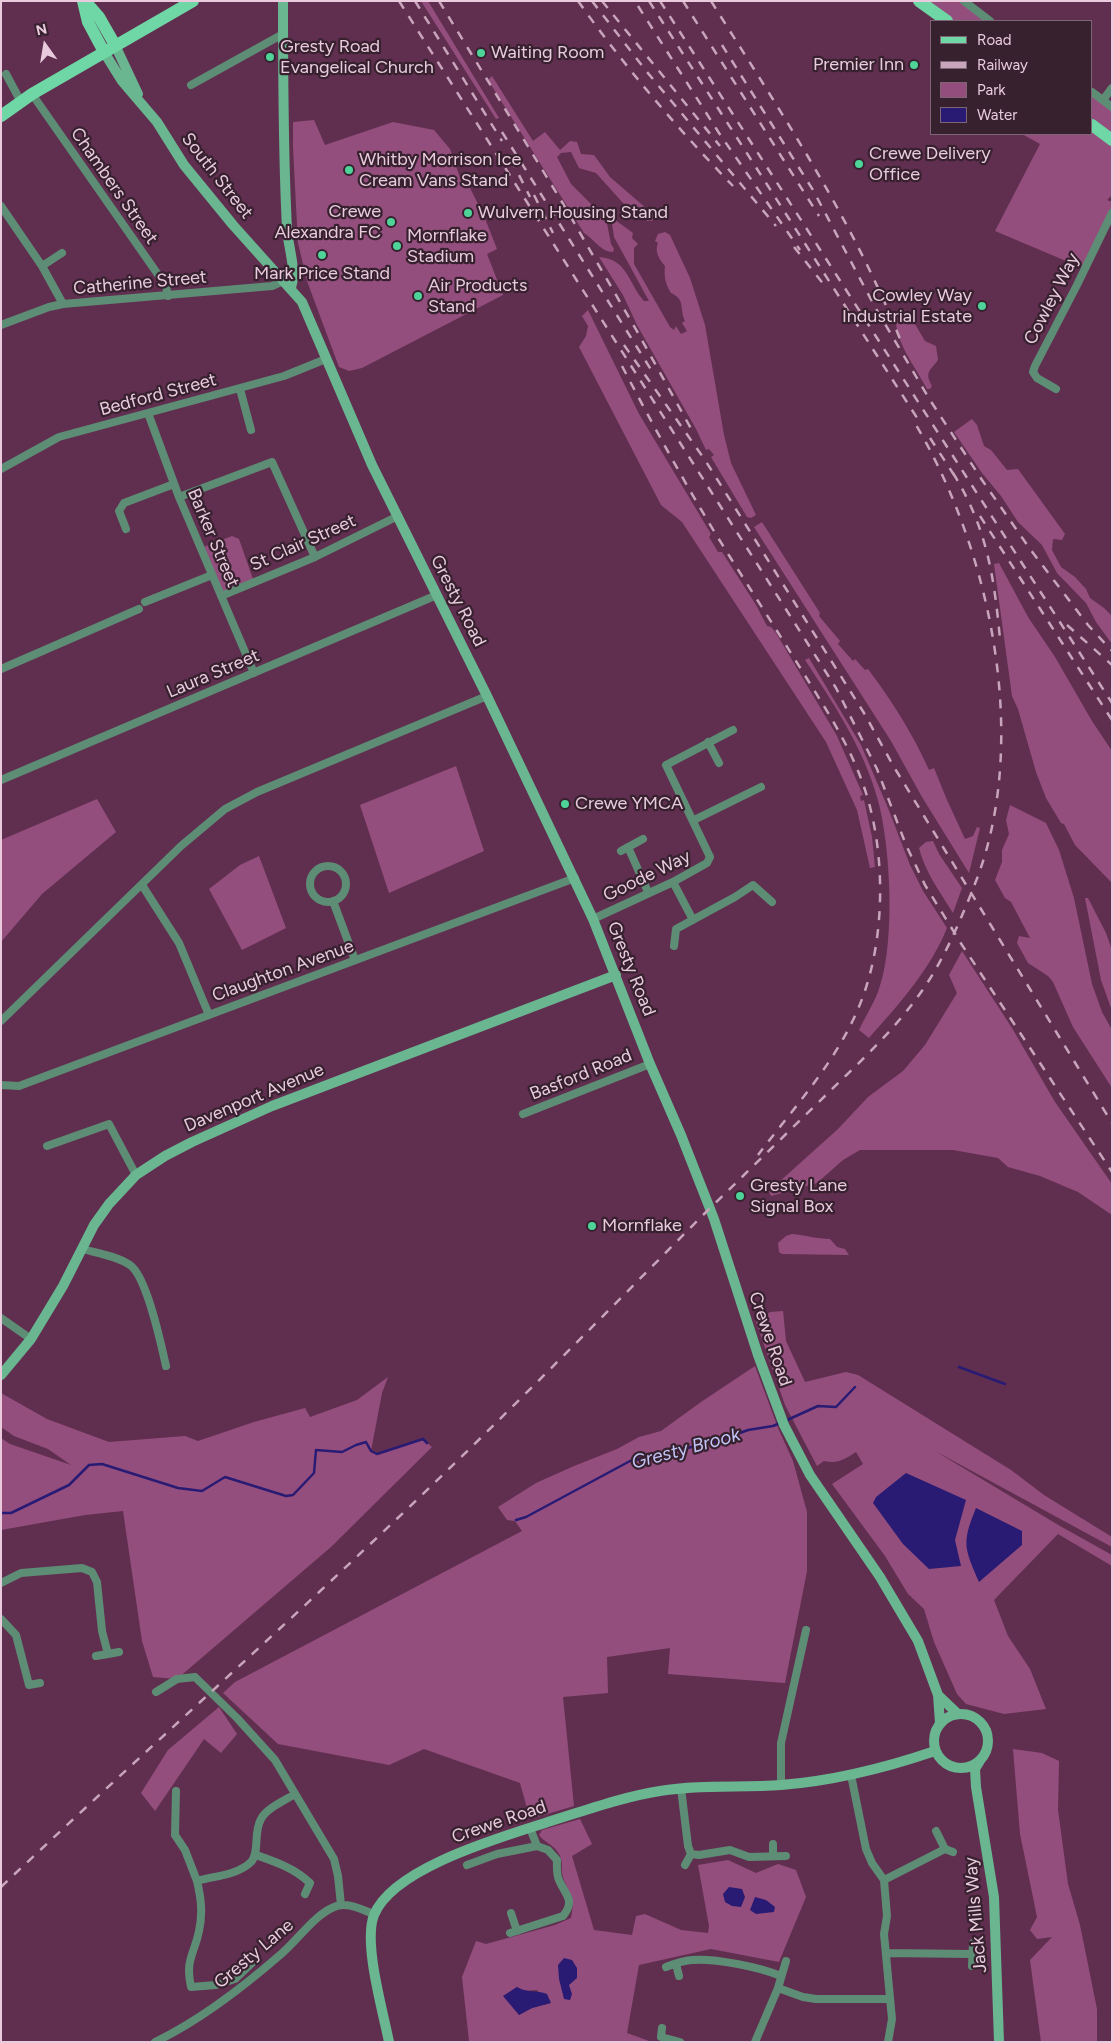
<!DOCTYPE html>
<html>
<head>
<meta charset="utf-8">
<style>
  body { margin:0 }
  #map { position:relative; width:1113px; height:2043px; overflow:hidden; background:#602f50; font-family:Figtree,sans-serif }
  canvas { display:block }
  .frame { position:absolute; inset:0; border:2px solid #e9cbdd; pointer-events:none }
  .legend { position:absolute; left:930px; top:20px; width:162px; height:115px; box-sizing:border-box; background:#37212f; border:1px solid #7e6575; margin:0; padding:6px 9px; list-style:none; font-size:15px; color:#e9cbdd }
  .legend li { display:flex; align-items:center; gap:10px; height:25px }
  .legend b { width:25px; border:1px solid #7e6575 }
  .north { position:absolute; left:20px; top:20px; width:50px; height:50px; -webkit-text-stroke:4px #37212f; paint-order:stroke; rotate:347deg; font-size:14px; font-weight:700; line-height:20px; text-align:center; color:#e9cbdd }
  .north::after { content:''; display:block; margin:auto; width:18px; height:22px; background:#e9cbdd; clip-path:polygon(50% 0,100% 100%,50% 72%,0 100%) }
</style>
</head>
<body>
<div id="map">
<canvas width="1113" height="2043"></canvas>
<div class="frame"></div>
<ul class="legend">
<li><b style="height:6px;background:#6fd6a5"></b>Road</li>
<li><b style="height:6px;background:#c8a5bb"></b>Railway</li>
<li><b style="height:14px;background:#944e7d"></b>Park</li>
<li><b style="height:14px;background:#291b73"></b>Water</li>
</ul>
<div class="north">N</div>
</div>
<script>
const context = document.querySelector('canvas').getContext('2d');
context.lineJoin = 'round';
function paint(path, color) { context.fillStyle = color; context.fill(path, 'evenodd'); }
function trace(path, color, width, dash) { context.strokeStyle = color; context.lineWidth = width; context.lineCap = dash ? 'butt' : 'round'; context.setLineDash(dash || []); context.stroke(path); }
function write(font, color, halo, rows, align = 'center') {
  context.font = font + ' Figtree,sans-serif'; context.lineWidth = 4.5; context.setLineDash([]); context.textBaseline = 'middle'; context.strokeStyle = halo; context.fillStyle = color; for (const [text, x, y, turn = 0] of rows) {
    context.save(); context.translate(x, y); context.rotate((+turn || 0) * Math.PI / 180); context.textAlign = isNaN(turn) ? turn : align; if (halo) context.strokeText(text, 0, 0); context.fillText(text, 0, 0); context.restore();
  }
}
paint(new Path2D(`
  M421,1h7l71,117 -3,1z
  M919,1h45l26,20h-43z
  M492,76l41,65 12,-9 15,18 10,-9 7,1 4,12 13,1 16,22 37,32 7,3 1,5 -3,4h-5l-24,-18 -27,-30 -17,-5 -8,-16 -10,1 -4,4 14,27 22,22 12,7 6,31 3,5 -1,3c-12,0 -19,-13 -29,-19l-96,-153z
  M1092,92l20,15v88l-5,5 5,2v13l-27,54 -90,-38 45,-87 -18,-10h70z
  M314,120l11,25 68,-23 41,8 16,19 12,34 5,-1 17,34 13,33 -10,5 16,41 -141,73 -13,3 -10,-4 -32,-86 -9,-38 -5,-95v-26z
  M611,217l22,16 -1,5 6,6 -4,4v16l36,63 4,3 2,-4 5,8 6,-3 -5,-8 3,-2c-6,-13 1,-21 -14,-28 -6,-10 -7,-16 -6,-27 -5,-6 -11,-14 -7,-23l-3,-2 3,-7 7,-2 5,3 20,43 15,47 19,110 7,28 25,52 -5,3 -4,-1 -36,-60 3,-2 -5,-6 -3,1 -10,-21 -59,-104 -14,-30 -24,-38c29,2 29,26 45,44h5l-35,-64z
  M588,310l51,104 72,120 -2,3 9,15h4l34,53 11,21 4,1 5,6 61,103 26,59 -3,1 1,5 3,-1 8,37 3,30 -5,1 -13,-58 -31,-68 -144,-220 -21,-17 -82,-158 7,-11 2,-10 -6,-10z
  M902,313l7,1 16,27 11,5 2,14c-8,11 -14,12 -6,26l-2,3h-3c-11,-22 -36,-52 -30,-75z
  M972,419l5,6 7,21 7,4 16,20 11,-1 47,65 -3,6 -9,-1 -1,11 9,17 14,10 11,12 4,9 14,10 8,8v28l-16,-22 -10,-19 -29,-30 -15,-28 -24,-23 -17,-26 -19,-23 -28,-41z
  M762,522l58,91 -1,3 21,25 -2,3 15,17 2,-2 10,11 3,-1c24,32 45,65 61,101l5,-2 13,32 18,39 8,-3 4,-9 3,1 -11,45 -47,-76 -31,-56 -137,-214z
  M232,536l7,3 15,43 -33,14 -20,-48z
  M999,563l29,54 27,40 37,64 20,30v132l-37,-38 -11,-21 -3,-1 -15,-25 -10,-26 -18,-63 -6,-13 -18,-132z
  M809,658l52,87 27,63 22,57 13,26 24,37c-17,42 -48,76 -78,110l-10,-8c6,-13 14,-25 19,-38 18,-46 13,-147 -1,-195 -14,-50 -44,-94 -72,-137z
  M456,766l28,85 -95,42 -29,-88z
  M97,799l19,33 -74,62 -41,48v-102z
  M1010,805l36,18 13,27 15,48 18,86 10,28 10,18v58l-39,-61 -20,-45 -5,-6 -20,-13 -11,-20 2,-7 11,2 -19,-36 -6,-4 -10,-18 7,-18v-12l7,-16 -3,-14z
  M933,841l6,13 23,34 -9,25c-13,-21 -28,-41 -34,-65l7,-6z
  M259,856l27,72 -44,22 -33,-61 31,-24z
  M1085,898h3l18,35 6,17v61l-11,-31z
  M962,951l50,77 43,74 57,82v31l-34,-23 -38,-16 -32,-9 -10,-9 -45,-8h-93l-17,10 -26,23 -46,13 -2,-5 69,-62 30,-32 35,-26 22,-26 32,-52 -8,-18z
  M792,1234c13,1 25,5 38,5l7,8 8,2 4,6 -67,-1 -3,-2 -1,-9 8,-7z
  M783,1311l3,30 19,41 41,-10 12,3 153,95 33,25 68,42v10l-177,-96 125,75 52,29v11l-54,-32 -64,66 14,36 22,33 16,40 -42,5 -38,-10 -9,-10 -23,-52 -10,-33 -16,-15 -23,-38 -53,-72 31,-20 -7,-12c-11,7 -18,12 -32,9l-7,5 -32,-61 -29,-83 14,-10z
  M755,1366l23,62 15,33 14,51v59l-22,112 -117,-9 2,-26 -63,9 1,36 -45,4 11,109 -44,13 -10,-36 -96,-34 -35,16 -111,-21 -55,-51 12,-11 287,-151 -7,-10 -8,-1 -9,-13 38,-24 38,-17 43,-17 22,-12 22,-6 40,-29z
  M388,1377l-6,16 -11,58 6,3 46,-15 9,8 -101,100 -154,132 -24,-2 -11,-36 -19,-130 -38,4 -84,15v-92l9,6 61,21 -23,-16 -34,-13 -13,-9v-34l46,26 62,23 76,-6 13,5 56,-19 51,-14 5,9 47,-17z
  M219,1707l18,27 -16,19 -17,-14 -49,72 -14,-18 27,-43z
  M1013,1749l29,4 17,8 -1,49 10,74 12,41 17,84v33h-56l-11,-82 22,-23 -15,2 -7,-9 7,-13 -17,-83z
  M580,1819l12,25 -20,12 22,74 38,5 4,-19 9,-2 36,16 27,3 1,-7 -11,-61 30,-5 28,13 22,-9 18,6 10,27 -27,65 -68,-13 -72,16 -12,68 25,9 -183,-1 -7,-64 14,-36 10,3 69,-19 16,-7c5,-22 -2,-23 -8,-41 -3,-11 2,-15 -6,-26 -5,-7 -13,-9 -18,-16l3,-5zM517,1987l6,4 14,-1 10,14 -15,4 -13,7 -15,-19z`), '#944e7d');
paint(new Path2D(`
  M906,1473l60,27 -11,40 6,26 -32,3 -26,-25 -30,-41 3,-6z
  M976,1508l46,23v14l-43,37c-14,-33 -18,-38 -3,-74z
  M729,1887l13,2 3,8 -4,10 -9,-1 -7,-4 -2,-8z
  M755,1897l11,3 9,7 -1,5 -18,2 -6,-4z
  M564,1958l8,2 5,8v10l-8,7 3,9 -2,6 -6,-1 -5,-20 -1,-14z
  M517,1987c9,6 20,3 30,7l4,9 -19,5 -13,7 -16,-19z`), '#291b73');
trace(new Path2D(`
  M959,1367l46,17
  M785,1421l33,-15 18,1 19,-20
  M1,1513h10l58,-28 20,-20 13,-1 76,24 24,3 23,-14 61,19 7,-1 21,-22 2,-23 26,2 14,-7 10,-3 5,9 6,3 46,-15 4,4
  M516,1520l10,-3 104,-56 88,-20 30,-11 25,-4 7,-3`), '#291b73', 2.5);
trace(new Path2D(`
  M964,1l26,20
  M6,74l15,28
  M191,85l92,-51
  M1092,92l20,15
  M32,94l134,192 2,10
  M1103,100l9,-12
  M1,206l41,60 21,38
  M42,266l20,-13
  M1,325l48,-18 14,-3 209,-18 11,-5
  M240,389l11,41
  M1056,389l-19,-11 -4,-6 2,-6 42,-81 35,-72
  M148,413l31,84 75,176
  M1,469l58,-32 225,-61 42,-17
  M179,497l93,-35 43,95
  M126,529l-7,-18 5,-8 50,-19
  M221,596l94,-39 81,-40
  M145,602l67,-27
  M1,669l138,-60
  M708,742l11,21
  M1,780l436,-185
  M694,820l67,-33
  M628,847l20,45
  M621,851l22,-12
  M310 884a18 18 0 1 1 36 0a18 18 0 1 1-36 0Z
  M673,882l20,38
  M142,885l37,58 30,72
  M333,901l22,59
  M593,919l80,-37 34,-19 3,-6 -44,-92 67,-35
  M674,946l2,-17 59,-32 18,-12 19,17
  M1,1021l180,-175 44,-37 32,-17 230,-96
  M1,1085l18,1 556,-208
  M523,1114l127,-50
  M47,1146l62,-22 27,51
  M82,1249c15,4 35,7 48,16 17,12 31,79 36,101
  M1,1318l30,21
  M1,1583l20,-10 61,-5 10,4 5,10 5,49 6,23 -12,2
  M1,1619l15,16 13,50 11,-2
  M108,1654l11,-2
  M156,1692l21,-13 18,-2 42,41 38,42 59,99 4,17 3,29
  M851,1775l15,74 6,14 12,17 3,36 -3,18 8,85 -4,23
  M781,1785v-42l25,-113
  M681,1788l7,58 3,8 8,1 31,-5 19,7 37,-1
  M176,1791l-1,44 10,15 12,31c17,-5 41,-6 54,-19 9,-9 2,-29 10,-43 6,-11 23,-18 34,-25
  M936,1831l9,18 8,3
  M773,1844v12
  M256,1855c20,7 38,13 54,28l-5,11
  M467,1865l30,-11 40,-8
  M685,1865l6,-11
  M884,1880l61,-31
  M197,1881c4,17 6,32 2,50 -5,24 -14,29 -8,56l25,-2 19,-6 22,-21
  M511,1913l6,18
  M510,1933l53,-17c13,-16 2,-21 -4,-36 -3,-6 -2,-13 -2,-20l-9,-10 -11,-4 -7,-18
  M887,1953l85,1
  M676,1964l3,12
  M972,1966l1,-23
  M666,1967c8,-3 18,-7 26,-7 23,-2 67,7 89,16
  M778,1988l25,9 13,2h74
  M662,2028l-1,9 19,5
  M155,2042c46,-22 87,-54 125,-87 18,-15 33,-39 54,-48 13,-6 28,3 40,7
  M755,2042l23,-54 8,-27`), '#5e8d75', 8);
trace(new Path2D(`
  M283,1c0,76 0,152 4,227 1,20 10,41 4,60
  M115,45l23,49
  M104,52l18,29 35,41 27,43 49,60 69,77 70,163 115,231 106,223 57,145 31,71 33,84 44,136 26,70 26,50 70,102 38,64 20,54 2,28
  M1,1375l30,-36 32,-53 31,-61 15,-21 27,-29 29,-19 27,-14 80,-36 344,-131
  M938,1695l20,19
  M934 1741a27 27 0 1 1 54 0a27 27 0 1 1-54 0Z
  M981,1759l-6,10 1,18 18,110 5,145
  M389,2042c-6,-31 -26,-99 -15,-127 19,-48 131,-79 177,-94 36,-11 71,-24 109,-30 40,-7 81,-3 121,-6 52,-4 104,-17 154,-34`), '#69b690', 10);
trace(new Path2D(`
  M83,1l5,21 16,30
  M85,1l14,16 16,28
  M919,1l28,20
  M1,116l31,-22 161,-93
  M1092,125l20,15`), '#6fd6a5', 12);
trace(new Path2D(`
  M399,1l437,687 41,81 29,76 19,40 37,60 150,227
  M415,1l87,140
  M439,1l123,201 76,131 56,101
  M578,1c47,66 99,127 155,185
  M592,1l55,71 129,154
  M602,1l118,145
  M649,1l272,423
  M660,1l452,702
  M683,1l136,215
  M711,1c69,110 141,217 189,338
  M638,6l81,127 81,117
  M722,45l91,145 62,117 55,93 52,80 48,69 58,76 24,26
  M502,132l153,244
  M511,159l19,38
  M534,195l19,38
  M794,247l31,39
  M624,345l81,115 159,253 30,54 218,356
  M622,366c34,65 69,129 108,191 26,41 53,83 79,125 20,32 41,65 54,102 23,64 23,152 -1,215 -22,59 -67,107 -104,156
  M930,438l26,40
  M953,473c34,55 41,103 47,166
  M980,516l132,204
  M1067,625l45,40
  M1,1887c133,-126 270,-248 403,-375 101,-96 198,-195 296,-294 43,-42 86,-84 129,-126 32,-31 64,-61 90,-97 26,-36 43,-78 59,-119 52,-142 11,-331 -65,-456`), '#c8a5bb', 2.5, [9, 9]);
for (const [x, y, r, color] of [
  [481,53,5,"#4ed399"],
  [270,57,5,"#4ed399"],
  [914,65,5,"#4ed399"],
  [859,164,5,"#4ed399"],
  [349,170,5,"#4ed399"],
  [468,213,5,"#4ed399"],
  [391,222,5,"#4ed399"],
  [397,246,5,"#4ed399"],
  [322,255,5,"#4ed399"],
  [418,296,5,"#4ed399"],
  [982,306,5,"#4ed399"],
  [565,804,5,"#4ed399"],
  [740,1196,5,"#4ed399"],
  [592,1226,5,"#4ed399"]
]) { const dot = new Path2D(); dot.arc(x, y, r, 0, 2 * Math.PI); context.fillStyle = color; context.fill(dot); trace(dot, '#37212f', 2); }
write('18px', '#e9cbdd', '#37212f', [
  ["Gresty Road",280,47],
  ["Evangelical Church",280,68],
  ["Waiting Room",491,53],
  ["Premier Inn",904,65,"right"],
  ["Crewe Delivery",869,154],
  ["Office",869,175],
  ["Whitby Morrison Ice",359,160],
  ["Cream Vans Stand",359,181],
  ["Crewe",381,212,"right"],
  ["Alexandra FC",381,233,"right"],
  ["Wulvern Housing Stand",478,213],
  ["Mornflake",407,236],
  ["Stadium",407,257],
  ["Mark Price Stand",322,274,"center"],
  ["Air Products",428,286],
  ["Stand",428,307],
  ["Cowley Way",972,296,"right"],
  ["Industrial Estate",972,317,"right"],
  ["Crewe YMCA",575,804],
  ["Gresty Lane",750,1186],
  ["Signal Box",750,1207],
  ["Mornflake",602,1226]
], 'left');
write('18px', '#e9cbdd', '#37212f', [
  ["South Street",217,176,52],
  ["Chambers Street",114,186,55],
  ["Catherine Street",140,283,-5],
  ["Cowley Way",1052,299,-63],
  ["Bedford Street",158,395,-15],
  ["Barker Street",213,538,67],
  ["St Clair Street",303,543,-24],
  ["Gresty Road",458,601,63],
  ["Laura Street",213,674,-23],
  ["Goode Way",647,876,-26],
  ["Gresty Road",631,969,68],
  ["Claughton Avenue",283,971,-20],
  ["Basford Road",581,1075,-22],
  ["Davenport Avenue",254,1098,-23],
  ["Crewe Road",770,1339,71],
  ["Crewe Road",499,1822,-19],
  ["Jack Mills Way",976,1915,-95],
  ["Gresty Lane",254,1954,-40]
]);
write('italic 19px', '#c2c6f7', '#37212f', [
  ["Gresty Brook",686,1449,-15]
]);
</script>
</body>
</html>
